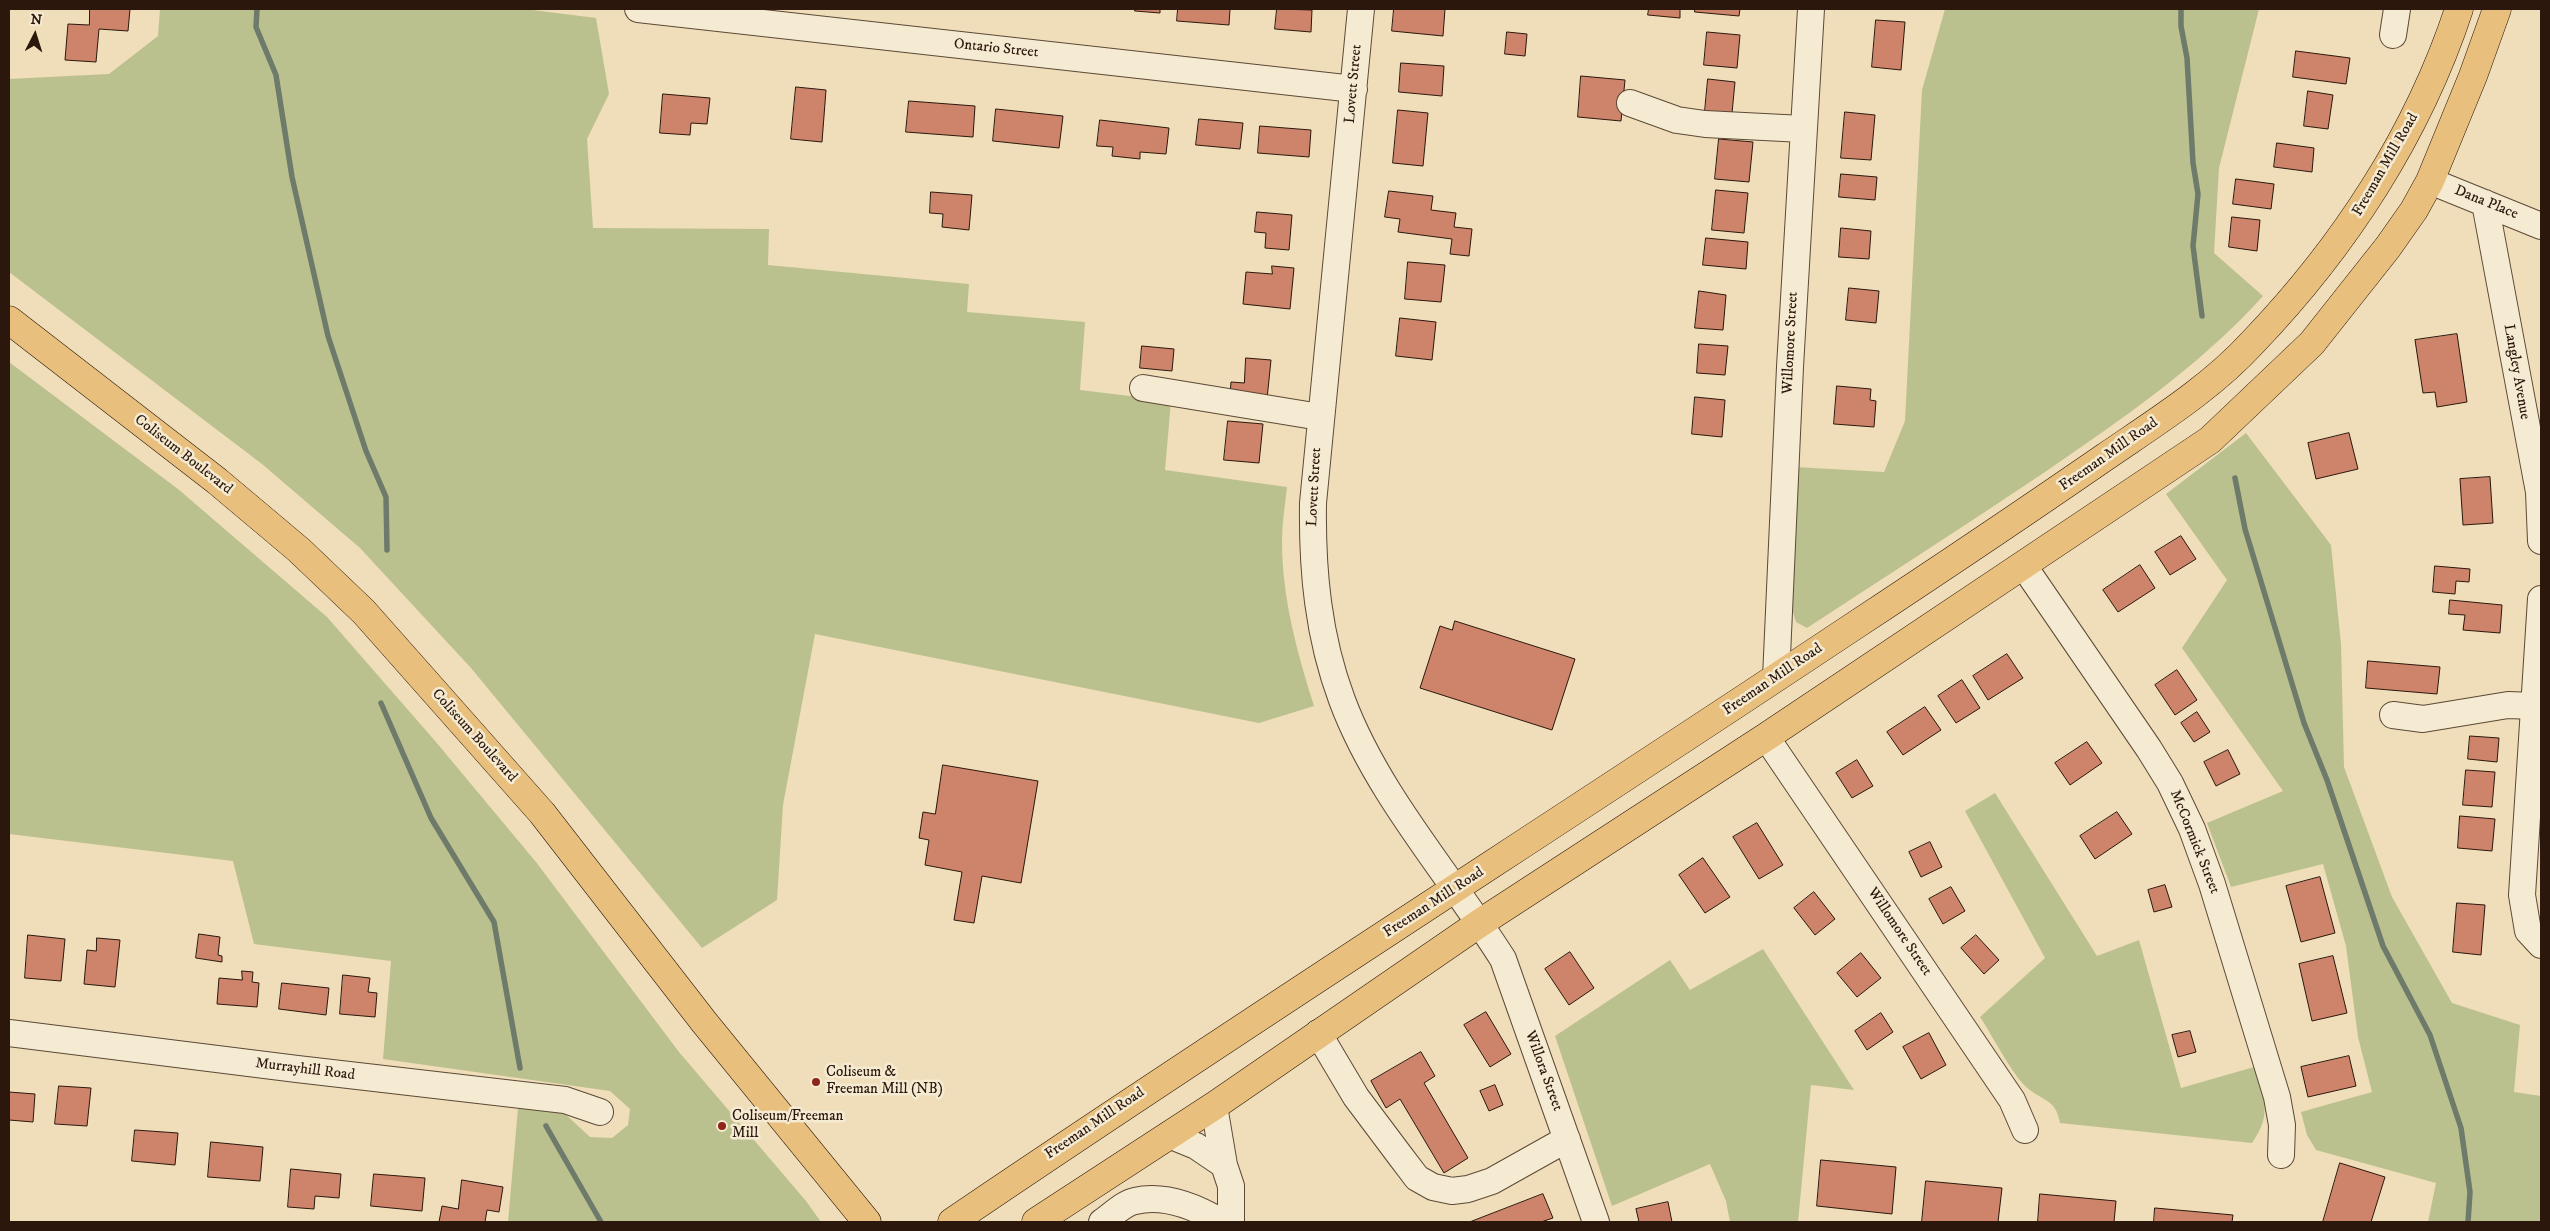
<!DOCTYPE html>
<html>
<head>
<meta charset="utf-8">
<style>
  body { margin:0 }
  #map { position:relative; width:2550px; height:1231px; overflow:hidden; background:#efdeb9; font-family:"IM FELL DW Pica",serif }
  canvas { display:block }
  .frame { position:absolute; inset:0; border:10px solid #2b170c; pointer-events:none }
  .north { position:absolute; left:10px; top:10px; width:50px; height:50px; -webkit-text-stroke:4px #f5ead2; paint-order:stroke; rotate:5deg; font-size:14px; font-weight:700; line-height:20px; text-align:center; color:#2b170c }
  .north::after { content:''; display:block; margin:auto; width:18px; height:22px; background:#2b170c; clip-path:polygon(50% 0,100% 100%,50% 72%,0 100%) }
</style>
</head>
<body>
<div id="map">
<canvas width="2550" height="1231"></canvas>
<div class="frame"></div>
<div class="north">N</div>
</div>
<script>
const context = document.querySelector('canvas').getContext('2d');
context.lineJoin = 'round';
function paint(path, color) { context.fillStyle = color; context.fill(path, 'evenodd'); }
function trace(path, color, width, dash) { context.strokeStyle = color; context.lineWidth = width; context.lineCap = dash ? 'butt' : 'round'; context.setLineDash(dash || []); context.stroke(path); }
function write(font, color, halo, rows, align = 'center') {
  context.font = font + ' "IM FELL DW Pica",serif'; context.lineWidth = 5; context.setLineDash([]); context.textBaseline = 'middle'; context.strokeStyle = halo; context.fillStyle = color; for (const [text, x, y, turn = 0] of rows) {
    context.save(); context.translate(x, y); context.rotate((+turn || 0) * Math.PI / 180); context.textAlign = isNaN(turn) ? turn : align; if (halo) context.strokeText(text, 0, 0); context.fillText(text, 0, 0); context.restore();
  }
}
paint(new Path2D(`
  M160,9h365l71,9 13,76 -22,45 6,89 176,1 -1,36 201,19 -2,28 118,10 -5,68 91,11 -6,69 122,17c-2,18 -5,36 -5,54 0,57 15,111 32,165l-55,17 -444,-89 -32,171 -6,95 -75,48 -231,-280 -111,-120 -98,-84 -253,-192v-193l100,-5 49,-38z
  M1945,9h314l-40,159 -5,85 49,43c-63,70 -141,123 -218,176 -79,53 -159,104 -238,156l-11,-6 -3,-10 -2,-84 5,-61 88,5 21,-51 17,-331z
  M9,362l169,127 149,128 109,125 100,120 143,190 127,149 15,21h-313l10,-114 45,4 27,25 22,1 16,-13 2,-16 -20,-18 -227,-32 8,-98 -137,-17 -21,-83 -224,-27z
  M2246,433l85,112 10,99 3,123 48,130 60,106 68,22 -6,67 27,4v126h-113l8,-39 -120,-33 -9,-15 -6,-23 71,-20 -14,-55 -12,-91 -23,-82 -92,23 -24,-64 76,-32 -101,-143 45,-68 -61,-86z
  M1995,793l102,163 42,-16 42,148 73,-21c10,32 19,46 -2,76l-192,-20c-4,-25 -19,-22 -35,-37 -14,-14 -33,-51 -45,-69l65,-59 -80,-147z
  M1763,949l91,141 -43,-5 -13,137h-68l-4,-21 -16,-37 -98,42 -57,-170 115,-76 20,30z`), '#bbc18e');
trace(new Path2D(`
  M257,9l-1,18 20,48 16,102 36,159 38,115 20,46 1,53
  M2181,9v17l6,32 6,105 5,31 -5,52 9,70
  M2235,478l10,51 59,194 23,57 56,166 47,89 31,93 9,64 -2,30
  M381,703l50,115 63,104 26,146
  M546,1126l55,96`), '#6e7b6b', 5.5);
const building = new Path2D(`
  M90,9h40l-2,22 -29,-2 -3,33 -31,-2 3,-36 21,1z
  M1135,9h25v4l-25,-2z
  M1178,9h52l-1,16 -52,-4z
  M1277,9l35,1 -1,22 -36,-3z
  M1394,9h51l-2,27 -51,-5z
  M1649,9h31v9l-32,-3z
  M1695,9h45l-1,7 -44,-4z
  M1876,20l29,2 -4,48 -29,-3z
  M1507,32l20,2 -2,22 -20,-2z
  M1707,32l33,3 -3,33 -33,-3z
  M2296,51l54,7 -4,26 -53,-7z
  M1401,63l43,3 -2,30 -43,-4z
  M1581,76l44,4 -4,41 -43,-4z
  M1708,79l27,3 -3,31 -27,-2z
  M796,87l30,3 -4,52 -31,-3z
  M2308,91l25,4 -5,34 -24,-3z
  M663,94l47,4 -3,26 -16,-1 -1,12 -30,-2z
  M909,101l66,5 -2,31 -67,-5z
  M996,109l67,7 -4,32 -66,-7z
  M1398,110l30,3 -5,53 -30,-3z
  M1845,112l30,3 -4,45 -30,-2z
  M1199,119l44,4 -3,26 -44,-4z
  M1100,120l69,8 -3,26 -26,-2v7l-28,-3 1,-9 -16,-1z
  M1260,126l51,4 -2,27 -51,-4z
  M1719,139l34,3 -4,40 -34,-3z
  M2277,143l37,5 -2,24 -38,-5z
  M1841,174l36,3 -2,23 -36,-3z
  M2236,179l38,5 -3,25 -38,-5z
  M1716,190l32,3 -4,40 -32,-3z
  M1389,191l44,5 -2,14 25,3 -2,14 18,2 -3,27 -19,-2 2,-15 -54,-7 2,-13 -15,-2z
  M931,192l41,3 -3,35 -27,-3 1,-13 -13,-1z
  M1257,212l35,3 -3,35 -24,-2 1,-15 -11,-1z
  M2232,217l28,3 -3,31 -28,-4z
  M1841,228l30,3 -2,28 -30,-2z
  M1706,238l42,4 -2,27 -43,-4z
  M1408,262l37,3 -4,37 -36,-3z
  M1272,266l22,2 -4,41 -47,-5 3,-32 26,2z
  M1849,288l30,3 -3,32 -30,-3z
  M1699,291l27,4 -3,35 -28,-2z
  M1400,318l36,4 -4,38 -36,-4z
  M2457,334l10,68 -30,5 -2,-15 -12,1 -8,-53z
  M1699,344l29,2 -3,29 -28,-2z
  M1142,346l32,3 -2,22 -32,-3z
  M1246,358l25,2 -4,39 -37,-4 1,-13 13,1z
  M1837,386l34,3 -1,11 6,1 -2,26 -40,-3z
  M1695,397l30,3 -3,37 -30,-3z
  M1228,421l35,3 -4,39 -35,-3z
  M2349,433l9,36 -42,10 -8,-36z
  M2490,477l3,46 -30,2 -3,-46z
  M2181,536l15,23 -26,16 -15,-23z
  M2140,565l15,23 -37,24 -15,-22z
  M2435,566l35,3 -1,13 -13,-1 -1,13 -22,-2z
  M2450,600l52,5 -2,28 -37,-3 2,-15 -16,-1z
  M1455,621l120,38 -23,71 -132,-42 20,-62 12,4z
  M2007,654l16,24 -35,22 -15,-24z
  M2368,661l72,6 -3,27 -71,-6z
  M2177,670l20,30 -22,15 -20,-30z
  M1962,680l18,28 -24,15 -18,-27z
  M1925,707l16,23 -38,25 -16,-23z
  M2197,712l13,20 -16,10 -13,-19z
  M2470,736l29,2 -2,24 -29,-3z
  M2087,742l15,21 -32,22 -15,-22z
  M2228,750l12,24 -24,12 -12,-24z
  M1857,760l16,26 -21,12 -16,-25z
  M943,765l95,16 -17,102 -39,-7 -8,47 -20,-3 8,-48 -37,-7 4,-25 -10,-2 4,-26 12,2z
  M2466,770l29,2 -3,35 -29,-2z
  M2117,812l15,22 -37,25 -15,-23z
  M2460,816l35,3 -3,32 -34,-3z
  M1757,823l26,42 -24,14 -26,-42z
  M1930,842l12,25 -21,10 -12,-25z
  M1703,858l27,39 -25,16 -26,-38z
  M2320,877l15,56 -34,9 -15,-56z
  M2165,885l7,22 -18,5 -6,-22z
  M1951,887l14,24 -22,13 -14,-25z
  M1814,892l21,27 -20,16 -21,-27z
  M2457,903l28,2 -4,50 -28,-3z
  M199,934l21,3 -2,18 4,1v6l-26,-4z
  M28,935l37,4 -4,42 -36,-3z
  M1976,935l23,25 -15,14 -23,-26z
  M97,938l23,2 -5,47 -31,-3 3,-34 9,1z
  M1570,952l24,36 -25,17 -24,-36z
  M1861,953l20,25 -24,19 -20,-24z
  M2333,956l14,57 -35,8 -13,-57z
  M242,971l11,1 -1,10 7,1 -2,24 -40,-3 2,-26 23,2z
  M343,975l27,3 -2,14 9,1 -2,24 -35,-3z
  M282,983l47,5 -3,27 -47,-6z
  M1486,1012l25,42 -21,13 -26,-42z
  M1881,1013l12,19 -26,18 -12,-19z
  M2190,1031l6,21 -18,5 -6,-22z
  M1929,1033l17,32 -25,14 -18,-32z
  M1421,1052l14,24 -11,7 44,75 -24,15 -44,-74 -14,9 -15,-27z
  M2349,1056l7,30 -48,11 -7,-30z
  M1495,1085l8,20 -14,6 -9,-20z
  M59,1086l32,2 -4,38 -32,-2z
  M9,1092l26,2 -2,28 -24,-2z
  M135,1130l43,3 -3,32 -43,-4z
  M211,1142l52,5 -3,34 -52,-4z
  M1821,1160l75,7 -4,47 -75,-8z
  M2340,1163l45,14 -14,45h-48z
  M291,1169l50,5 -2,24 -24,-2 -1,13 -26,-2z
  M374,1174l51,4 -3,33 -51,-5z
  M462,1180l41,7 -4,25 -12,-2 -2,12h-46l3,-16 16,3z
  M1926,1181l76,7 -4,34h-76z
  M1543,1194l10,24 -12,4h-71z
  M2040,1194l76,7 -2,21h-76z
  M1668,1202l4,20h-33l-3,-13z
  M2155,1208l78,7 -1,7h-78z`);
paint(building, '#cd846b');
trace(building, '#2b170c', 1);
const minor = new Path2D(`
  M638,9l716,80
  M1361,9l-48,494c-1,67 5,133 29,197 35,94 108,175 161,259l93,263
  M2393,35l4,-26
  M1630,103l47,17 28,4 98,5
  M2430,181l111,45
  M2485,203l54,289 2,49
  M1143,388l177,29
  M2023,565l126,184 21,34 22,46 20,55 65,213 5,28 -1,30
  M2541,599l-19,296 6,36 13,14
  M1776,678l14,-311 21,-358
  M2393,715l30,4 85,-14 26,1
  M1766,737l246,363 13,30
  M9,1033l288,36 268,31 35,12
  M1318,1033l38,64 45,60 16,21 16,9 19,4 16,-2 24,-8 75,-42
  M1214,1106l10,59 7,21v36
  M1169,1135l27,11 28,19
  M1102,1222c9,-6 22,-19 33,-21 30,-7 61,6 86,21`);
const major = new Path2D(`
  M9,320l208,161 82,69 65,62 178,201 162,209 163,200
  M952,1222c297,-202 600,-395 899,-594 85,-56 170,-113 254,-171 51,-35 106,-69 148,-115 91,-95 165,-208 206,-333
  M1036,1222l178,-116 266,-183 286,-186 444,-297 102,-97 76,-96 26,-37 16,-29 43,-105 24,-67`);
trace(minor, '#5c4937', 28);
trace(major, '#2b170c', 29);
trace(minor, '#f5ead2', 26);
trace(major, '#e8bf7c', 28);
for (const [x, y, r, color] of [
  [816,1082,5,"#8f2418"],
  [722,1126,5,"#8f2418"]
]) { const dot = new Path2D(); dot.arc(x, y, r, 0, 2 * Math.PI); context.fillStyle = color; context.fill(dot); trace(dot, '#f5ead2', 2); }
write('15px', '#2b170c', '#f5ead2', [
  ["Ontario Street",996,49,6],
  ["Lovett Street",1354,84,-85],
  ["Freeman Mill Road",2386,165,-60],
  ["Dana Place",2486,203,22],
  ["Willomore Street",1791,343,-87],
  ["Langley Avenue",2516,372,80],
  ["Coliseum Boulevard",183,455,38],
  ["Freeman Mill Road",2109,455,-35],
  ["Lovett Street",1315,487,-87],
  ["Freeman Mill Road",1773,680,-34],
  ["Coliseum Boulevard",474,736,48],
  ["McCormick Street",2194,842,68],
  ["Freeman Mill Road",1434,903,-33],
  ["Willomore Street",1899,932,56],
  ["Murrayhill Road",305,1070,7],
  ["Willora Street",1543,1071,70],
  ["Freeman Mill Road",1095,1124,-34]
]);
write('15px', '#2b170c', '#f5ead2', [
  ["Coliseum &",826,1073],
  ["Freeman Mill (NB)",826,1090],
  ["Coliseum/Freeman",732,1117],
  ["Mill",732,1134]
], 'left');
</script>
</body>
</html>
